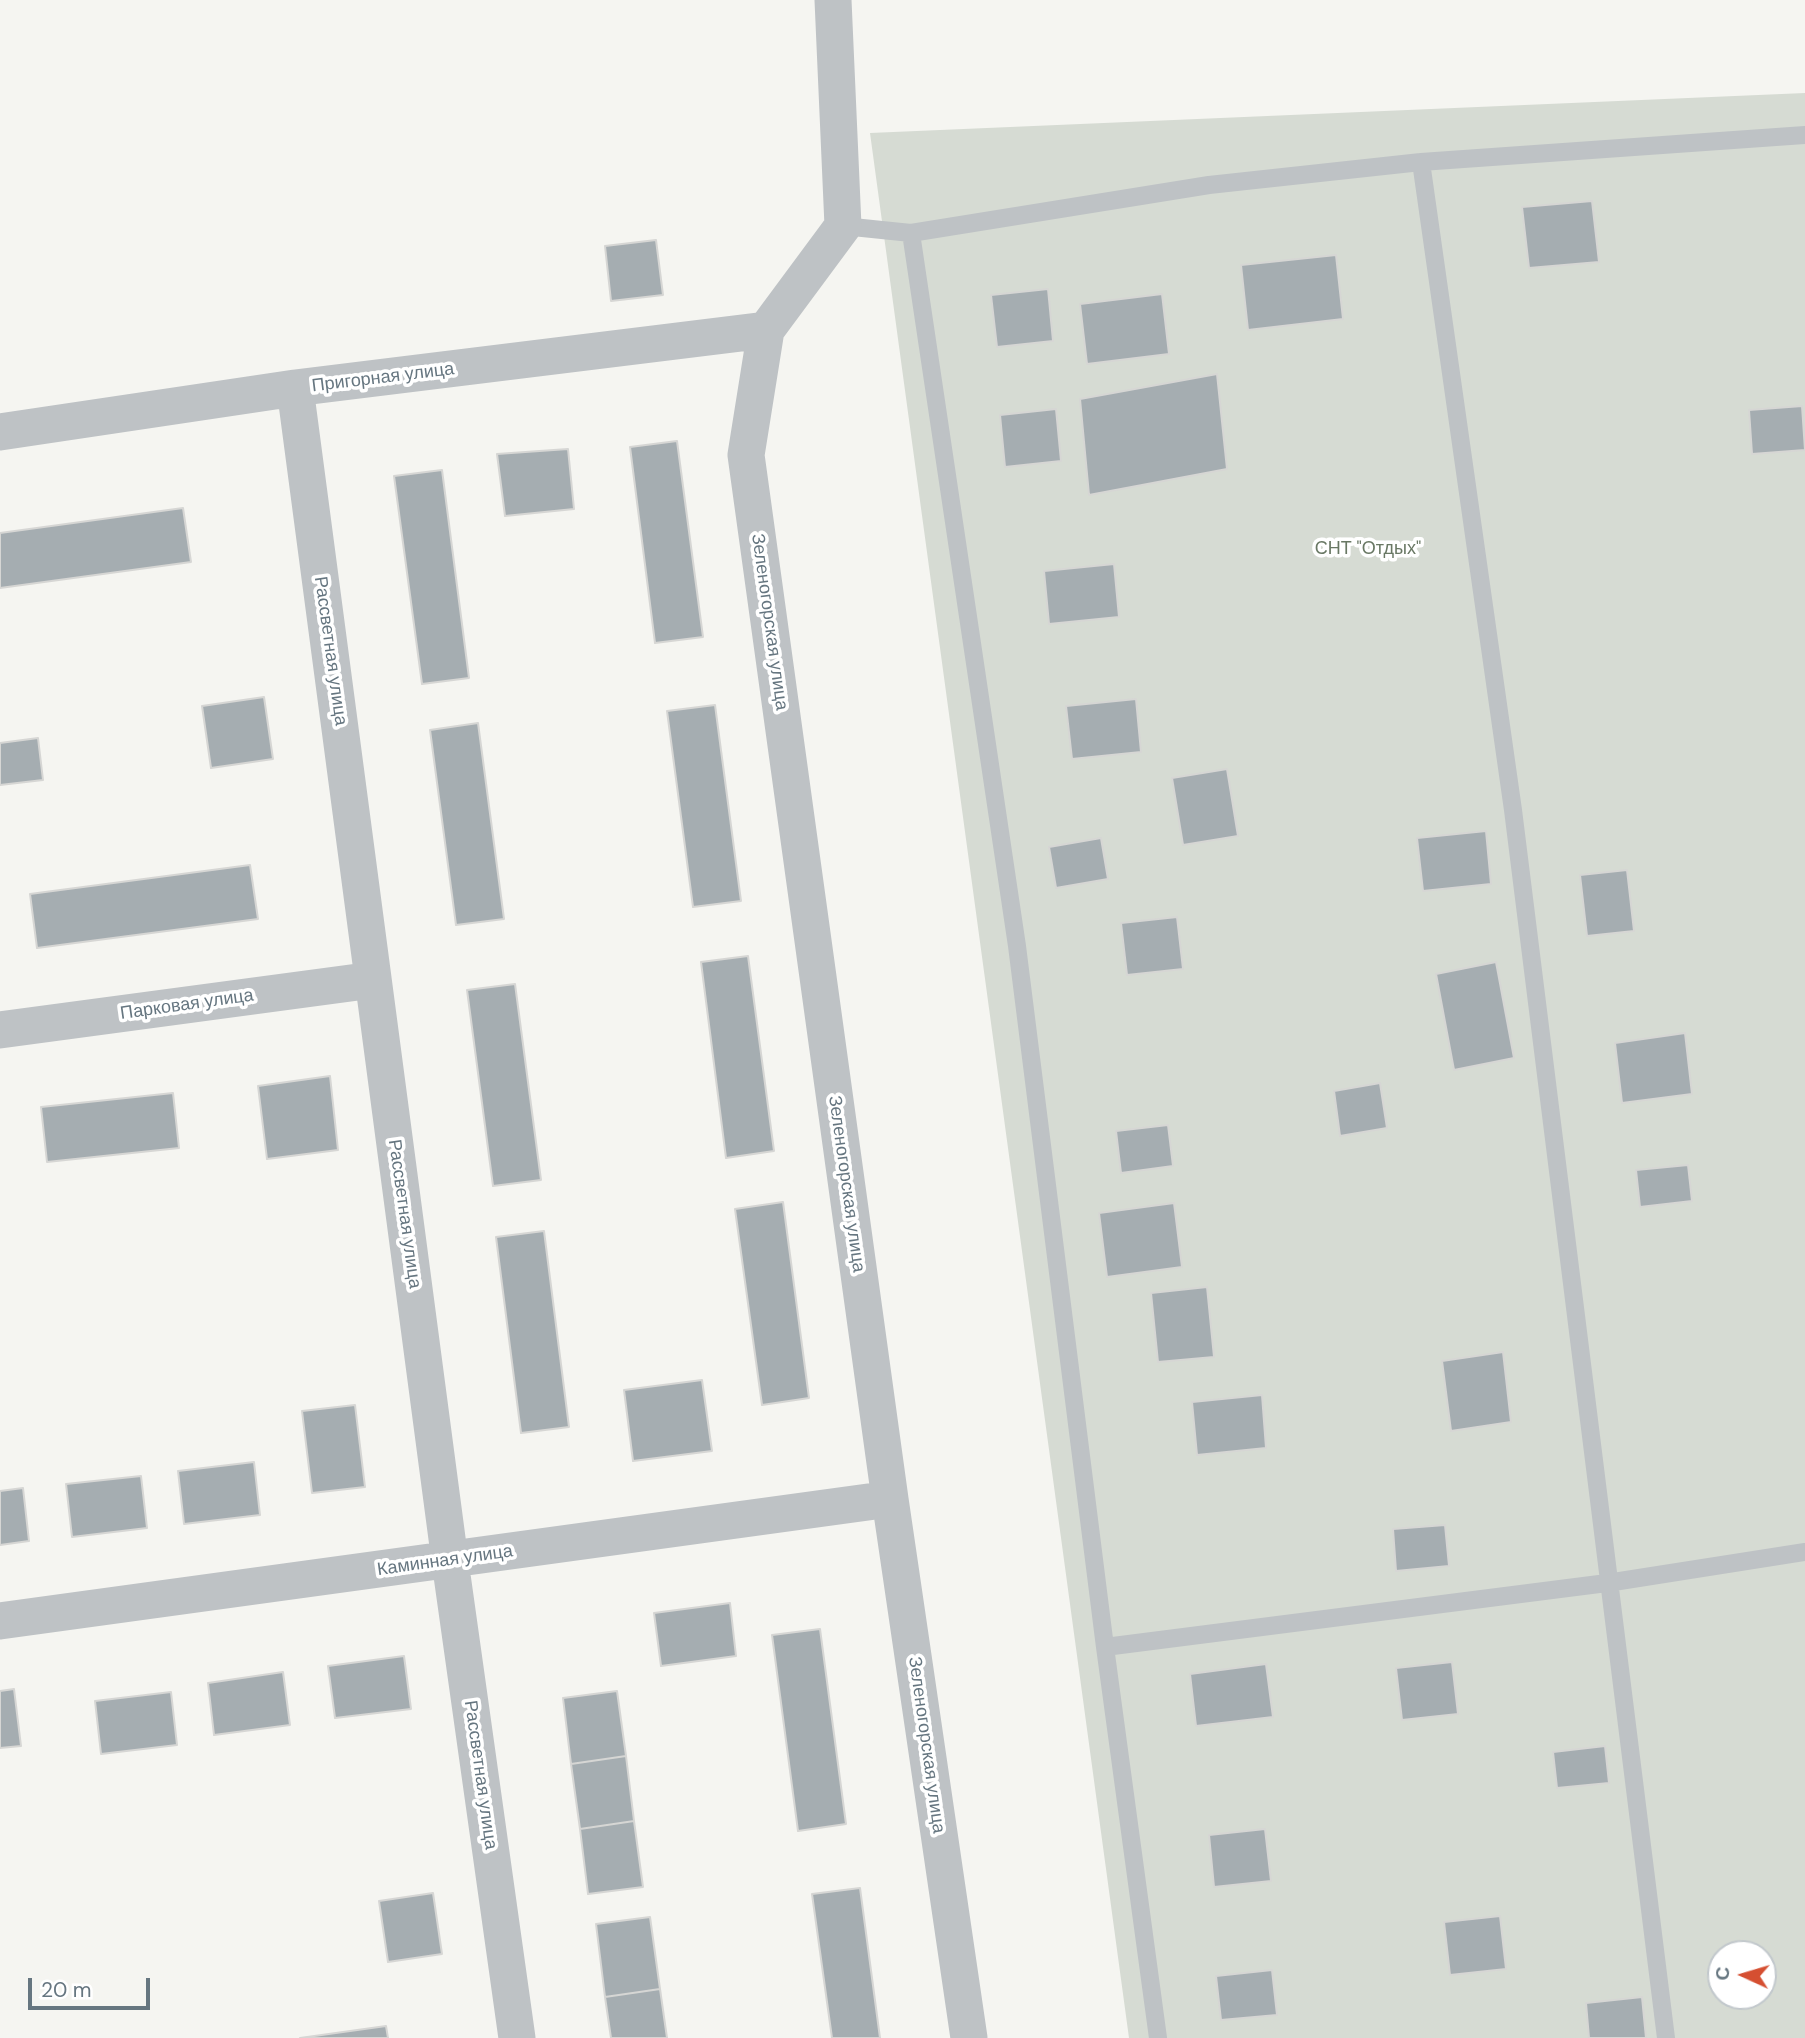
<!DOCTYPE html>
<html>
<head>
<meta charset="utf-8">
<style>
  body { margin:0 }
  #map { position:relative; width:1805px; height:2038px; overflow:hidden; background:#f5f5f1; font-family:"DM Sans",sans-serif }
  canvas { display:block }
  .north { position:absolute; left:1707px; top:1940px; width:70px; height:70px; box-sizing:border-box; background:#fff; border:2px solid #c2c8cc; border-radius:50%; rotate:274deg; font-size:19px; font-weight:700; line-height:28px; text-align:center; color:#667680 }
  .north::after { content:''; display:block; margin:auto; width:24px; height:32px; background:#d54f31; clip-path:polygon(50% 0,100% 100%,50% 72%,0 100%) }
  .scale { position:absolute; left:28px; top:1978px; width:122px; height:32px; box-sizing:border-box; border:4px solid #667680; border-top:0; padding-left:9px; font-size:21px; line-height:24px; white-space:nowrap; color:#667680; -webkit-text-stroke:5px #fff; paint-order:stroke }
</style>
</head>
<body>
<div id="map">
<canvas width="1805" height="2038"></canvas>
<div class="north">С</div>
<div class="scale">20 m</div>
</div>
<script>
const context = document.querySelector('canvas').getContext('2d');
context.lineJoin = 'round';
function paint(path, color) { context.fillStyle = color; context.fill(path, 'evenodd'); }
function trace(path, color, width, dash) { context.strokeStyle = color; context.lineWidth = width; context.lineCap = dash ? 'butt' : 'round'; context.setLineDash(dash || []); context.stroke(path); }
function write(font, color, halo, rows, align = 'center') {
  context.font = font + ' "DM Sans",sans-serif'; context.lineWidth = 7; context.setLineDash([]); context.textBaseline = 'middle'; context.strokeStyle = halo; context.fillStyle = color; for (const [text, x, y, turn = 0] of rows) {
    context.save(); context.translate(x, y); context.rotate((+turn || 0) * Math.PI / 180); context.textAlign = isNaN(turn) ? turn : align; if (halo) context.strokeText(text, 0, 0); context.fillText(text, 0, 0); context.restore();
  }
}
paint(new Path2D(`
  M1805,93v1945h-676l-259,-1905zM1721,1954h42v42h-42z`), '#d6dbd3');
const building = new Path2D(`
  M1592,201l7,61 -70,6 -7,-61z
  M656,240l7,55 -52,6 -6,-55z
  M1336,255l7,64 -95,11 -7,-65z
  M1048,289l5,52 -56,6 -6,-52z
  M1162,294l7,60 -82,10 -7,-60z
  M1217,374l10,95 -138,26 -9,-96z
  M1802,406l3,44 -53,4 -3,-44z
  M1056,409l5,52 -56,6 -5,-52z
  M677,441l26,196 -48,6 -25,-196z
  M568,449l6,60 -69,7 -8,-62z
  M442,470l27,208 -47,6 -28,-208z
  M183,508l8,54 -191,26v-55z
  M1114,564l5,53 -70,7 -5,-53z
  M264,697l9,62 -62,9 -9,-62z
  M1136,699l5,53 -69,7 -6,-53z
  M715,705l26,196 -48,6 -26,-196z
  M478,723l26,196 -48,6 -26,-195z
  M38,738l5,42 -43,5v-42z
  M1227,769l11,67 -55,9 -11,-67z
  M1486,831l5,53 -68,7 -6,-53z
  M1101,838l7,41 -52,9 -7,-41z
  M250,865l8,54 -221,29 -7,-54z
  M1627,870l7,61 -47,5 -7,-61z
  M1177,917l6,52 -56,6 -6,-52z
  M748,956l26,195 -48,7 -25,-196z
  M1496,962l18,96 -60,12 -18,-96z
  M515,984l26,196 -48,6 -26,-196z
  M1685,1033l7,61 -70,9 -7,-60z
  M330,1076l8,74 -71,9 -9,-73z
  M1380,1083l7,45 -47,8 -6,-45z
  M173,1093l6,55 -132,14 -6,-55z
  M1168,1125l5,41 -52,7 -5,-42z
  M1688,1165l4,36 -52,6 -4,-37z
  M783,1202l26,196 -47,7 -27,-196z
  M1174,1203l8,64 -75,10 -8,-64z
  M544,1231l25,196 -48,6 -25,-196z
  M1207,1287l7,70 -56,5 -7,-69z
  M1503,1352l8,70 -60,9 -9,-70z
  M702,1380l10,71 -79,10 -9,-71z
  M1262,1395l4,53 -69,7 -5,-53z
  M355,1405l10,82 -53,6 -10,-82z
  M254,1462l6,53 -76,9 -6,-53z
  M141,1476l6,52 -75,9 -6,-53z
  M23,1488l6,53 -29,4v-54z
  M1445,1525l4,41 -53,5 -3,-42z
  M730,1603l6,53 -75,10 -7,-53z
  M820,1629l26,195 -48,7 -26,-196z
  M404,1656l7,53 -76,9 -7,-52z
  M1452,1662l6,52 -56,6 -6,-52z
  M1266,1664l7,53 -77,9 -6,-52z
  M283,1672l7,53 -76,10 -6,-52z
  M14,1689l7,57 -21,2v-57z
  M617,1691l9,65 -55,8 -8,-66z
  M171,1692l6,53 -76,9 -6,-53z
  M1605,1746l4,37 -52,5 -4,-36z
  M626,1756l8,65 -54,8 -9,-65z
  M634,1821l9,66 -55,7 -8,-65z
  M1265,1829l6,52 -57,6 -5,-52z
  M860,1888l20,150h-48l-20,-144z
  M433,1893l9,61 -54,8 -9,-61z
  M1500,1916l6,53 -56,6 -6,-53z
  M650,1917l10,72 -55,8 -9,-73z
  M1272,1970l5,45 -56,5 -5,-44z
  M660,1989l7,49h-56l-6,-41z
  M1642,1997l4,41h-57l-3,-35z
  M386,2026l2,12h-88z`);
paint(building, '#a5adb1');
trace(building, '#d6d6d4', 2);
trace(new Path2D(`
  M1421,162l92,648 153,1228
  M843,226l68,7
  M1105,1647l502,-64 198,-31
  M1158,2038l-53,-391 -88,-701 -106,-713 298,-48 212,-23 384,-27`), '#bec2c5', 18);
trace(new Path2D(`
  M833,0l10,226 -77,104 -20,125 144,1044 79,539
  M295,388l155,1173 67,477
  M0,432l295,-44 471,-58
  M0,1030l373,-50
  M0,1621l890,-122`), '#bec2c5', 37);
write('18px', '#667680', '#fff', [
  ["Пригорная улица",383,378,-7],
  ["Зеленогорская улица",769,622,82],
  ["Рассветная улица",330,651,82],
  ["Парковая улица",187,1005,-8],
  ["Зеленогорская улица",846,1184,82],
  ["Рассветная улица",404,1214,82],
  ["Каминная улица",445,1561,-8],
  ["Зеленогорская улица",926,1745,82],
  ["Рассветная улица",480,1775,82]
]);
write('18px', '#697864', '#fff', [
  ["СНТ \"Отдых\"",1368,549]
]);
</script>
</body>
</html>
